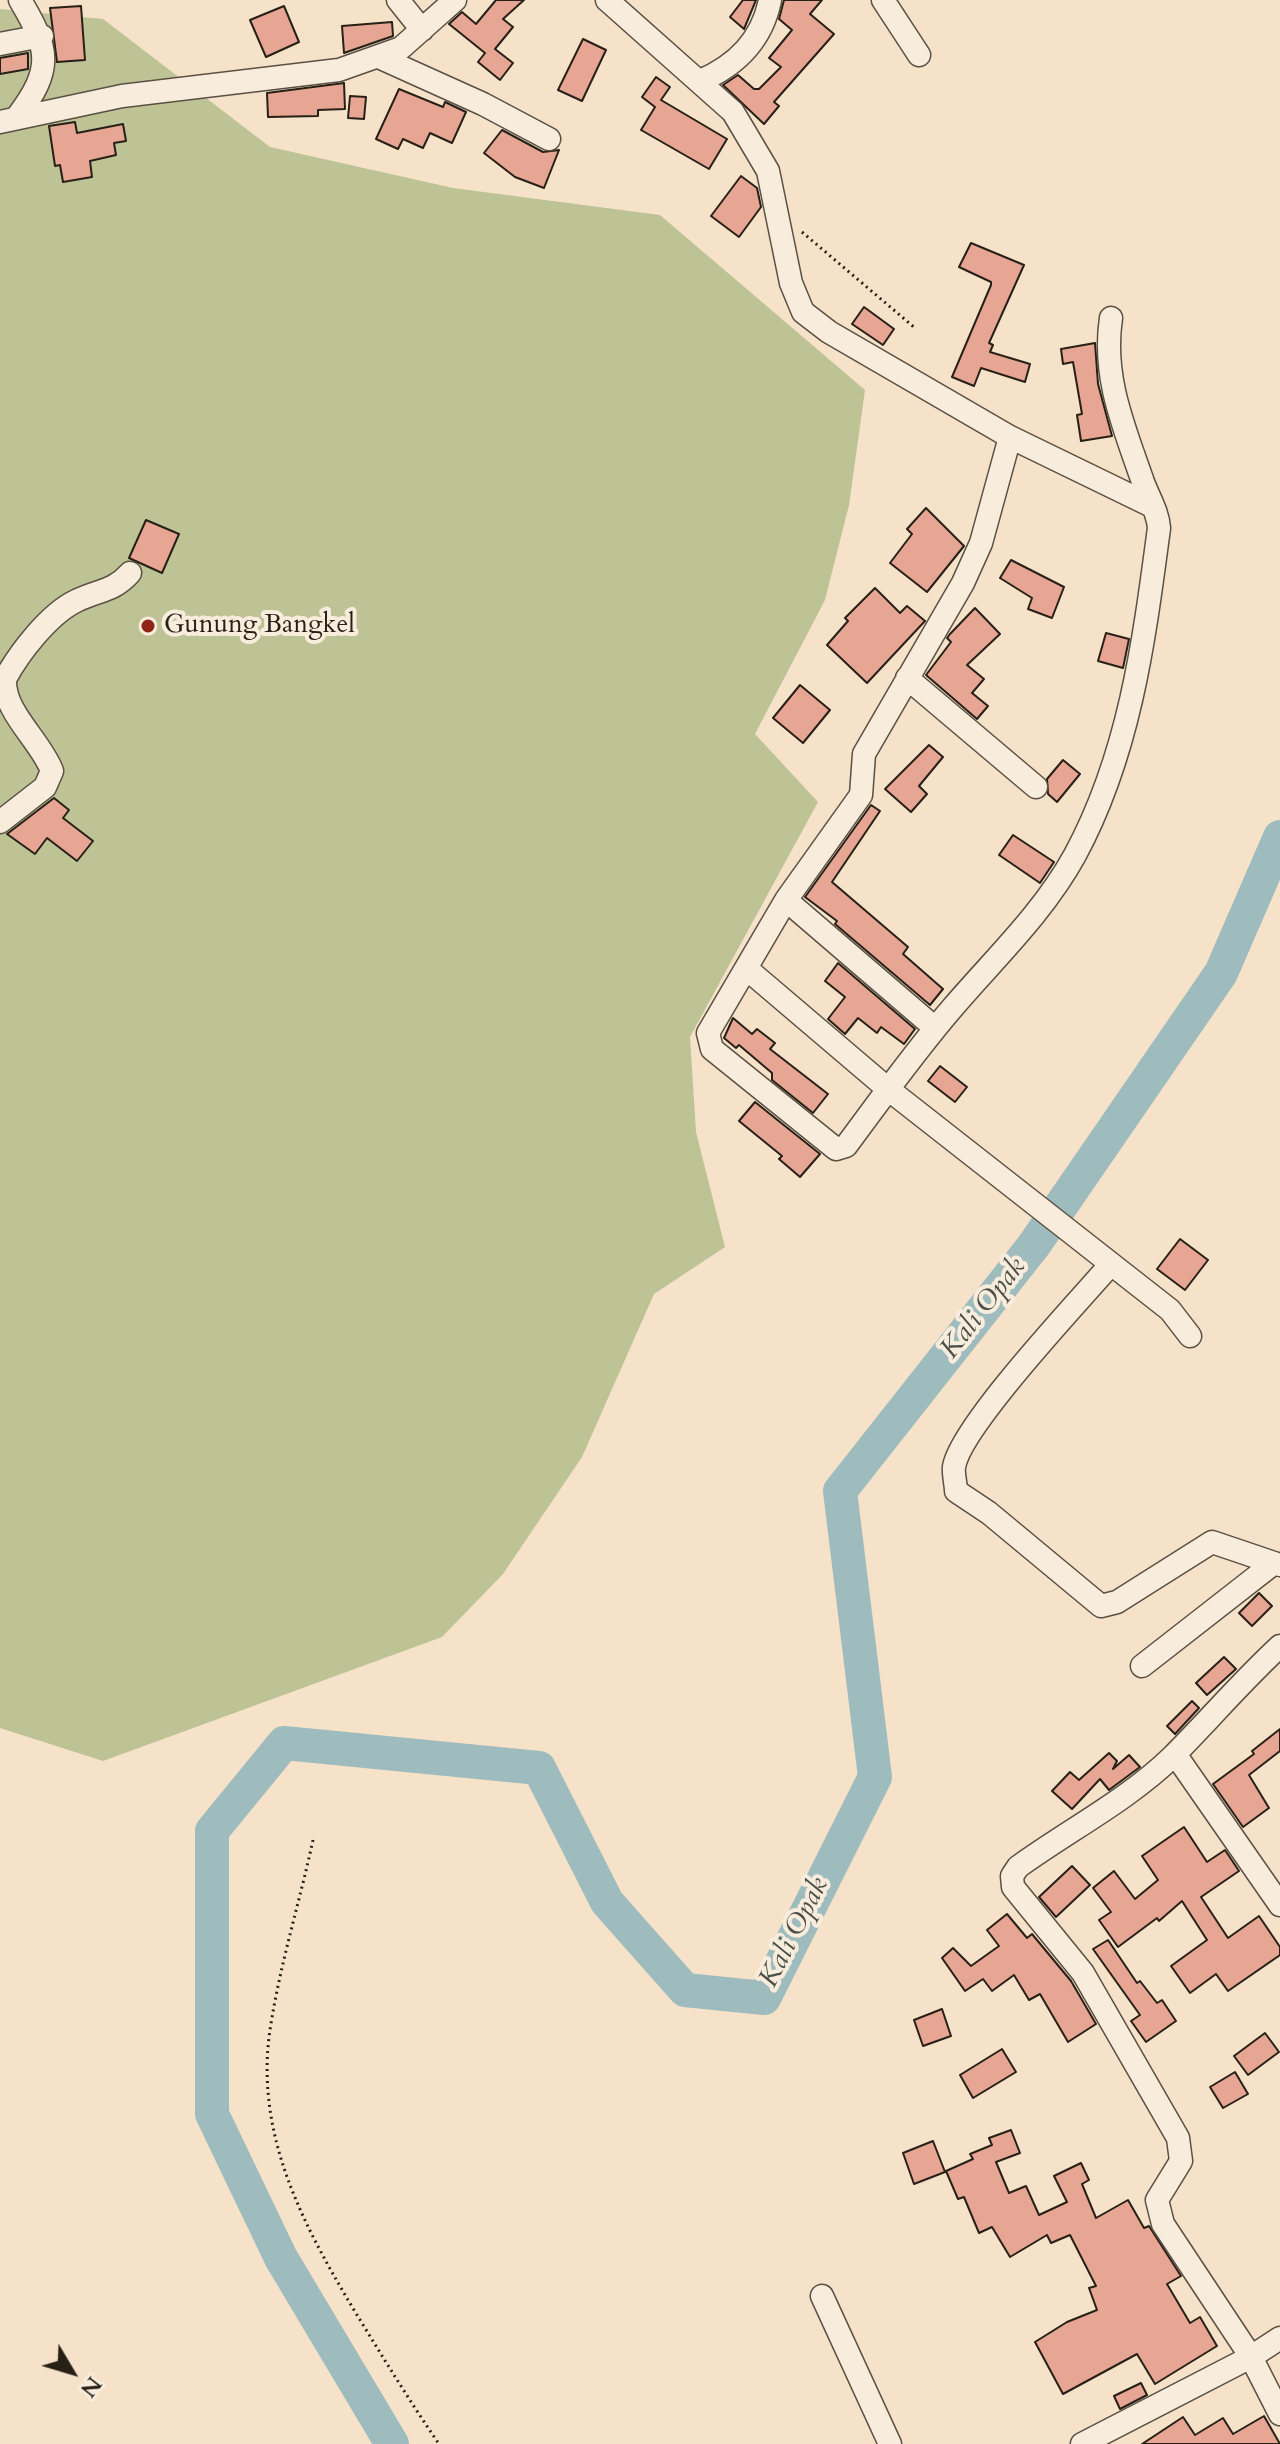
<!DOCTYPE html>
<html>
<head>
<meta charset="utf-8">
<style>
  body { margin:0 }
  #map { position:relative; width:1280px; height:2444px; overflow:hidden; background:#f5e2c9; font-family:Cardo,serif }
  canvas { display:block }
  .north { position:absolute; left:32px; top:2332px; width:80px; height:80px; -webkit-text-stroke:6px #f8ecdc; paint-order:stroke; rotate:128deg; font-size:22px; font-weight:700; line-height:32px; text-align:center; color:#272016 }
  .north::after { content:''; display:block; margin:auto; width:28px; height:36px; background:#272016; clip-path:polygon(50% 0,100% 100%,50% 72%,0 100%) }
</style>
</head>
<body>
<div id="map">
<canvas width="1280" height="2444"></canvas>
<div class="north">N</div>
</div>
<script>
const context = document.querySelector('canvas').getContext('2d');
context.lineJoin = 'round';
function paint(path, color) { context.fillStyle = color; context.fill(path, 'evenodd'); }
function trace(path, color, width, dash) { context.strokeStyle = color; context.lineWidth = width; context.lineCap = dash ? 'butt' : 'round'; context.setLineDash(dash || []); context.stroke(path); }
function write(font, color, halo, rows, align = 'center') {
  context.font = font + ' Cardo,serif'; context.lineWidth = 8; context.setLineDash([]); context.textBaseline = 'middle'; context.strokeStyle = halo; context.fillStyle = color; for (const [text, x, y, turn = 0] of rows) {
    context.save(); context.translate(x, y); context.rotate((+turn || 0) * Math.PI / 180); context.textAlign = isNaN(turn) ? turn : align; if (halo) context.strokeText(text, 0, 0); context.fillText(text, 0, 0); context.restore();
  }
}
paint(new Path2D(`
  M0,9l103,10 167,128 183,41 207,27 205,175 -16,115 -24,95 -70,134 63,68 -128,235 6,95 29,115 -71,47 -72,163 -79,117 -61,63 -339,124 -103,-33z`), '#bdc395');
trace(new Path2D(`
  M392,2444l-111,-186 -69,-144v-283l72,-88 255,25 68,134 78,88 79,8 111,-221 -35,-286 194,-246 187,-272 59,-136`), '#9ebcbd', 34);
const building = new Path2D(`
  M496,0h28l-21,19 10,8 -18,22 18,14 -13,17 -22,-18 7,-9 -36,-29 13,-12 14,12z
  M743,0h13l-12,29 -14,-12z
  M784,0h38l-12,14 24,20 -60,68 5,4 -15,18 -41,-39 15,-10 16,14h5l22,-22 -12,-9 23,-28 -13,-11z
  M81,6l4,54 -28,2 -7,-54z
  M284,6l15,36 -33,15 -16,-37z
  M392,22l1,14 -49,17 -2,-27z
  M583,39l23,11 -24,51 -24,-11z
  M28,53v16l-28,5v-16z
  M656,77l14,10 -9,13 66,39 -18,30 -68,-39 14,-23 -13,-10z
  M344,83l1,26 -27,1v6l-50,1 -1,-24z
  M399,89l44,18 2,-5 21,10 -14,31 -22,-10 -7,15 -20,-9 -5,10 -22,-10z
  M350,96l16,1 -2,22 -16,-1z
  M75,122l2,11 46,-9 3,17 -12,2 2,12 -26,6 2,16 -29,5 -3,-17 -5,1 -6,-40z
  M502,130l41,22 16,-2 -15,38 -29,-11 -31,-24z
  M741,176l16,12 4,19 -22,30 -28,-21z
  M971,243l53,22 -35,78 4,2 -3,7 40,12 -5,18 -44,-14 -7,18 -22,-9 39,-92v-3l-32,-15z
  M864,307l30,22 -11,16 -31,-21z
  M1095,343l3,41 14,52 -31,5 -4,-26 5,-1 -9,-52 -10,2 -2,-15z
  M926,508l38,38 -37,46 -37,-29 22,-29 -5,-5z
  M146,520l33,14 -17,39 -33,-15z
  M1011,560l53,27 -12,31 -24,-9 4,-11 -32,-20z
  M875,588l25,25 7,-7 18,15 -58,62 -40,-38 21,-24 -3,-3z
  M975,608l25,26 -33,31 17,14 -12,14 16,13 -11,13 -51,-44 25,-33 -4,-4 3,-4z
  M1106,633l23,6 -6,29 -25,-7z
  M800,685l30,25 -27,33 -30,-25z
  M929,745l14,12 -24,29 8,8 -16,18 -26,-23z
  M1063,760l17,14 -23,28 -9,-8 -1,-15z
  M54,798l15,12 -6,8 30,23 -16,20 -30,-23 -12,16 -28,-20z
  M871,805l9,6 -48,71 76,65 -5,7 40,35 -13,16 -95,-81 2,-3 -32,-24z
  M1013,835l41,27 -14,21 -41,-28z
  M838,963l77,66 -11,15 -23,-17 -4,6 -19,-15 -13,16 -17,-15 17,-22 -20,-16z
  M733,1018l19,16 5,-5 18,14 -5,6 58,45 -15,19 -41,-33v-7l-33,-28 -3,3 -12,-10z
  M940,1066l27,21 -12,15 -27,-21z
  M755,1102l65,52 -20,23 -21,-18 3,-3 -43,-35z
  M1180,1239l28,21 -23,30 -28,-21z
  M1259,1593l13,13 -20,20 -13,-13z
  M1224,1657l12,12 -29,26 -11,-12z
  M1192,1701l7,7 -24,26 -8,-8z
  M1280,1729v22l-31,24 20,33 -26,19 -30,-43 41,-30 -2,-3z
  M1109,1753l8,8 -4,8 16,-14 11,12 -31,23 -9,-11 -28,30 -20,-18 18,-19 9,8z
  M1184,1827l23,35 18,-12 14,21 -38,26 27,41 31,-22 21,31v8l-52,36 -12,-17 -26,19 -19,-27 36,-26 -25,-39 -23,20 -2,-3 -39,29 -19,-27 12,-8 -18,-24 21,-17 21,28 23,-19 -16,-24z
  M1072,1866l18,19 -34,32 -17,-20z
  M1007,1914l20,24 5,-4 39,47 25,43 -28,18 -28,-48 -11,6 -15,-25 -22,16 -9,-12 -18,12 -23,-33 11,-10 18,18 28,-20 -12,-16z
  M1108,1940l29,43 3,-2 17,22 5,-3 14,21 -30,21 -15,-21 9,-6 -47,-66z
  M942,2009l9,27 -28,10 -9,-26z
  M1265,2033l14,19 -31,23 -14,-19z
  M1002,2049l14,23 -43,26 -13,-23z
  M1235,2072l13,22 -25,14 -13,-21z
  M1011,2130l9,23 -24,9 13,31 17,-7 13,29 28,-13 -13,-26 27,-13 8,17 -7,4 14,34 32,-18 16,28 5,-2 32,50 -14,8 23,39 10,-6 17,29 -62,38 -18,-30 -74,40 -28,-52 32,-20 30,-12 -8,-22 7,-2 -26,-51 -19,8 -4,-8 -37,22 -18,-30 -13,6 -15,-36 -6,2 -12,-28 27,-12 -3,-5 22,-9 -3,-7z
  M933,2141l12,31 -31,12 -11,-31z
  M1141,2383l6,12 -27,14 -6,-13z
  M1264,2416l16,28h-138l41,-27 12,18 28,-17 10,16z`);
paint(building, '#e6a693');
trace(building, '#272016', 2);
const minor = new Path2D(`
  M398,0l24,30
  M607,0l126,112 35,59 23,112 12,29 26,20 181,105 -29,106 -18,40 -99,171 -3,41 -75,105 -78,133 4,16 124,100 10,-3c35,-47 69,-95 108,-140 42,-49 89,-93 121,-151 55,-102 69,-214 84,-327 -1,-16 -10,-30 -16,-46 -19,-55 -41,-105 -32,-164
  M883,0l36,55
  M0,44l42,-8
  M381,58l102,46 66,35
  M700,81c37,-16 62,-41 70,-81
  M17,117c36,-48 33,-67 3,-117
  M0,122l122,-26 217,-26 62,-22 54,-48
  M1010,437l142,69
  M907,678l129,109
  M0,822l45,-35 7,-16c-11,-30 -49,-59 -47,-92 14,-26 44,-65 71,-78 22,-11 37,-9 54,-28
  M786,900l149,128
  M747,969l141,120 282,221 20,26
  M1111,1264c-32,37 -151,163 -157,203 -1,7 2,17 2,24l33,22 112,93 16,-4 95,-60 62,21
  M1280,1646c-38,35 -71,74 -107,110 -45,44 -104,74 -155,111l-6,9 1,11 70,86 95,165 3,23 -24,39 6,24 88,133 29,57
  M1142,1666l132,-103 6,2
  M1175,1754l105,151
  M822,2296l68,148
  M1082,2444l169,-87 29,-19`);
trace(minor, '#5a5043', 25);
trace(new Path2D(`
  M802,232l113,96
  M313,1840c-14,65 -35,131 -44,197 -12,102 35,189 85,273 28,46 55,90 85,134`), '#272016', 3, [2, 4]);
trace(minor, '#f8ecdc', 22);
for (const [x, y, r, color] of [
  [148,626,8,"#8f2418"]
]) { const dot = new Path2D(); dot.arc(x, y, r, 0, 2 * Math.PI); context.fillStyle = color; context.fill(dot); trace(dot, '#f8ecdc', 3); }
write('26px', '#272016', '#f8ecdc', [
  ["Gunung Bangkel",164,626]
], 'left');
write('italic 28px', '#4b4f48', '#f8ecdc', [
  ["Kali Opak",984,1309,-52],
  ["Kali Opak",795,1933,-63]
]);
</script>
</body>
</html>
